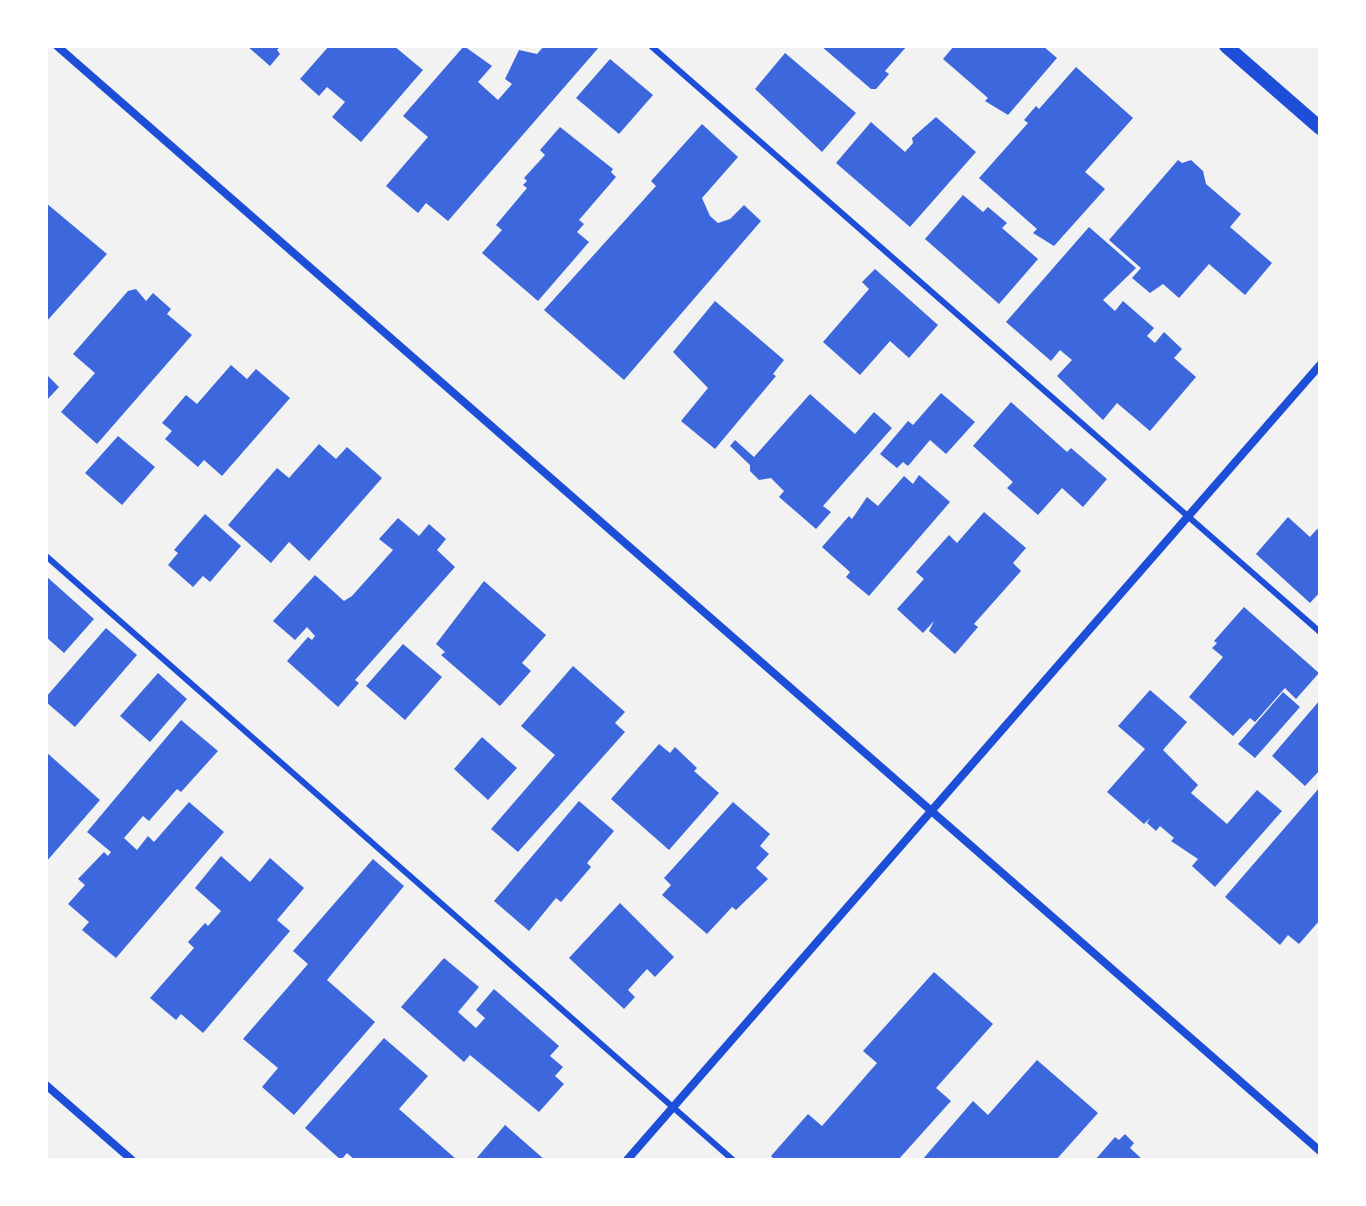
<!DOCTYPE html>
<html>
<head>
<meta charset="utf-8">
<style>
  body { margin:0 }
  #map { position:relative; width:1366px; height:1206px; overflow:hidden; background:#f2f2f2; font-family:"Open Sans",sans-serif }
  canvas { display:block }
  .frame { position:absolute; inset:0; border:48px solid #fff; pointer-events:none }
</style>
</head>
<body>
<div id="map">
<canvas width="1366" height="1206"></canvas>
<div class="frame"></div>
</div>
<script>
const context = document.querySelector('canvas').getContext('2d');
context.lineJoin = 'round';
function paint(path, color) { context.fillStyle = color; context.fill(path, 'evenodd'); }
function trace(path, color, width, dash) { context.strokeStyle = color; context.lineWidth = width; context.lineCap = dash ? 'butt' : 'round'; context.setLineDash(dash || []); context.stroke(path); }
paint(new Path2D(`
  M247,46h34l-4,4 3,4 -10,12z
  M329,46h65l29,24 -62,72 -29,-25 13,-15 -18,-15 -8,9 -19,-17z
  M464,46l28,20 -14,16 20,18 14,-16 -7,-5 14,-29 18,4 7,-8h56l-152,175 -22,-18 -8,10 -32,-27 42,-49 -25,-21z
  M821,46h86l-22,25 4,3 -13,15h-5z
  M954,46h89l14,12 -49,57 -23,-14 3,-3 -45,-39z
  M785,53l71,60 -34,39 -67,-63z
  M610,59l43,36 -34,39 -43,-36z
  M1076,67l57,51 -48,54 20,17 -51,57 -21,-13 4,-4 -58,-51 49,-55 -4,-3 12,-14 3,3z
  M936,117l40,35 -66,75 -74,-64 35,-41 34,30 8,-9 -1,-5z
  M702,124l36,33 -36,41 8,18 8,7 12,-4 14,-14 17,16 -137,159 -80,-70 112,-124 -5,-5z
  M560,127l53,42 -2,3 5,5 -37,43 5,4 -7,8 12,10 -51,59 -56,-48 20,-23 -6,-5 31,-37 -4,-3 4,-4 -3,-3 21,-23 -5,-5z
  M1178,160l4,3 9,-3 12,11 3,13 35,30 -11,13 42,36 -27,32 -36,-31 -30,34 -16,-14 -13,9 -18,-15 9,-10 -32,-28z
  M963,195l20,17 5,-5 19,16 -5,5 36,31 -39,45 -74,-65z
  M46,203l61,51 -61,68z
  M1089,227l47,41 -33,32 12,11 8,-10 31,27 -7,8 8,7 9,-11 18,17 -8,9 22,19 -46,54 -33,-28 -14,17 -46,-44 15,-16 -12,-10 -9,11 -45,-39z
  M875,269l63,56 -29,33 -19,-17 -30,34 -37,-33 46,-53 -7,-7z
  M136,289l10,12 7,-8 18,16 -4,5 25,21 -95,109 -36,-32 34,-39 -22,-19 55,-63z
  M715,301l69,59 -11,14 3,2 -61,73 -34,-28 27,-33 -35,-36z
  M231,365l16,14 9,-10 34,29 -68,78 -18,-16 -6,7 -33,-28 7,-8 -10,-8 24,-28 11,9z
  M46,374l13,13 -13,14z
  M941,393l34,29 -29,32 -16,-14 -22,26 -5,-4 -6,6 -17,-14 28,-33 5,4z
  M810,394l45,40 19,-22 18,16 -69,78 8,6 -15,17 -37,-32 5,-6 -13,-13 -12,2 -9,-9v-6l-20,-19 5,-6 19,17z
  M1011,402l56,50 4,-4 36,31 -24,28 -21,-19 -24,27 -31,-27 6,-6 -40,-36z
  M118,436l37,31 -33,38 -37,-32z
  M319,444l17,15 11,-12 35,31 -73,83 -20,-19 -18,21 -43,-38 49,-57 12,10z
  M919,475l31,27 -81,94 -23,-19 4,-5 -28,-25 27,-31 3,3 15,-22 11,9 26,-30 9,8z
  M984,512l42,36 -13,15 8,8 -47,53 4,3 -23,27 -26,-23 5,-10 -11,12 -26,-24 27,-30 -8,-7 33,-37 8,8z
  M205,514l36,32 -31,36 -7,-6 -10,11 -25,-22 10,-12 -4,-3z
  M1288,517l22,20 7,-8 3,3v60l-10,11 -54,-49z
  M398,518l21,18 10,-12 17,15 -9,11 18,17 -100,113 4,3 -21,24 -51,-46 21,-24 4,3 3,-4 -8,-9 -12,13 -22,-19 42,-46 29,26 8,-5 41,-46 -14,-11z
  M46,576l48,43 -30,34 -18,-16z
  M484,581l62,54 -24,28 9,8 -31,35 -59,-51 4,-3 -9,-8z
  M1244,607l75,66 -23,26 -11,-11 -30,34 -5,-4 -17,18 -44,-39 34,-40 -11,-9 5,-5 -3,-2z
  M106,628l31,27 -62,72 -29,-25v-5z
  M403,644l39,33 -37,43 -39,-34z
  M573,666l52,46 -10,11 10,9 -107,120 -27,-23 64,-74 -34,-29z
  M158,673l29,26 -37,43 -30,-26z
  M1150,690l37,32 -24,28 35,35 -7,8 36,31 30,-34 25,21 -67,76 -23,-21 6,-7 -27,-18 3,-3 -14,-12 -4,5 -9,-8 3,-5 -6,6 -37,-32 38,-43 -27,-23z
  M1283,692l17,15 -45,51 -17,-14z
  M1320,700v70l-15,16 -33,-30z
  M181,720l37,31 -37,41 -4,-3 -28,32 -6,-5 -19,22 13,12 11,-14 6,6 35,-40 35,30 -108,126 -34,-28 7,-8 -21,-18 17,-19 -7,-6 26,-27 4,4 3,-4 -24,-20z
  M482,737l35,31 -29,32 -34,-31z
  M659,744l11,9 5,-6 22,21 -3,3 25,22 -50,57 -58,-51z
  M46,752l54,48 -54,62z
  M1320,787v133l-21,24 -11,-9 -8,10 -55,-48z
  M579,801l35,30 -27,32 4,4 -30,35 -5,-4 -27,33 -35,-30z
  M733,802l37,32 -10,12 9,8 -13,14 12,11 -32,31 -4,-3 -25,27 -45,-39 9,-10 -7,-7z
  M221,856l29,26 20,-24 34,30 -27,32 13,11 -87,102 -22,-19 -5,6 -26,-22 44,-50 -6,-6 17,-19 3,3 13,-15 -26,-23z
  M373,859l31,27 -77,94 48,42 -81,93 -32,-28 16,-19 -35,-29 65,-75 -15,-13z
  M620,903l54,54 -19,20 -8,-8 -19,21 7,7 -11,12 -55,-51z
  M444,958l35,29 -21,25 18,16 9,-10 -9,-8 18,-21 65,57 -9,10 13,11 -8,9 9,8 -25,28 -69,-57 -6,7 -63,-55z
  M934,972l59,52 -57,64 15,13 -53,59h-123l-4,-4 37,-42 14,12 55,-63 -14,-12z
  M384,1038l44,38 -29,33 58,51h-102l-8,-7 -6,7 -36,-32z
  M1037,1060l61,53 -42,47h-134l51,-59 15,14z
  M505,1125l40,35h-70z
  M1125,1134l9,9 -4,5 13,12h-48l20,-23 4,3z`), '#3d67dc');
trace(new Path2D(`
  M651,46l669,586
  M46,556l687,604`), '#1d4ed8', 6);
trace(new Path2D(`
  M57,46l1263,1105
  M46,1085l86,75
  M627,1160l693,-795`), '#1d4ed8', 8);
trace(new Path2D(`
  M1226,46l94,82`), '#1d4ed8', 14);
</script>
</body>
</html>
